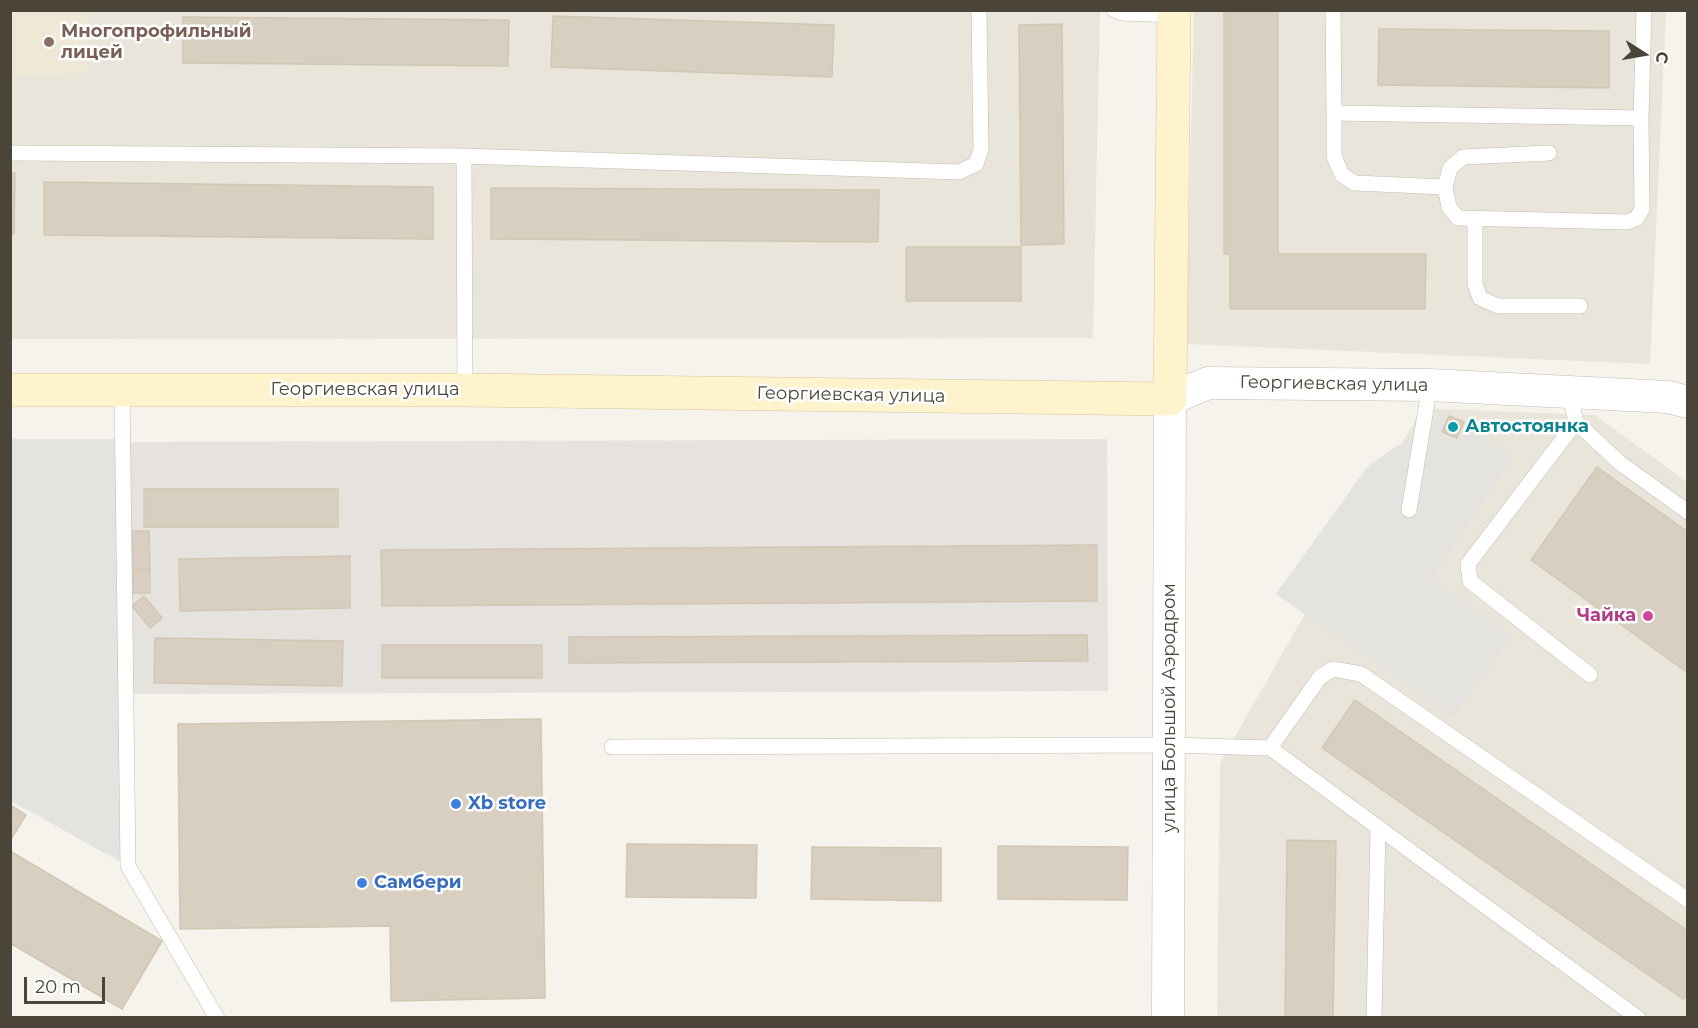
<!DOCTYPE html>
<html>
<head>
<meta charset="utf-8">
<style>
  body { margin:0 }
  #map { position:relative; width:1698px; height:1028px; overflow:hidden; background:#f6f3ec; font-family:Montserrat,sans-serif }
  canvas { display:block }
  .frame { position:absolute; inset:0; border:12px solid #4b4439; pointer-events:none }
  .north { position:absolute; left:1614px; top:24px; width:60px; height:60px; -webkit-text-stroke:4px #fff; paint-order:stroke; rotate:101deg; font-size:16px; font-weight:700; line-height:24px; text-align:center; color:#4b4439 }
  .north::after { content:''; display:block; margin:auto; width:21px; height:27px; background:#4b4439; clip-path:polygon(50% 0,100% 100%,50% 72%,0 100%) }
  .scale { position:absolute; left:24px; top:977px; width:81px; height:27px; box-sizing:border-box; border:3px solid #4b4439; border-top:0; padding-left:8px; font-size:18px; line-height:21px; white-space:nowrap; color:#4b4439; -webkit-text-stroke:4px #fff; paint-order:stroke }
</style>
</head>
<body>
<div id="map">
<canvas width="1698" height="1028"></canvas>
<div class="frame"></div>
<div class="north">С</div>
<div class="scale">20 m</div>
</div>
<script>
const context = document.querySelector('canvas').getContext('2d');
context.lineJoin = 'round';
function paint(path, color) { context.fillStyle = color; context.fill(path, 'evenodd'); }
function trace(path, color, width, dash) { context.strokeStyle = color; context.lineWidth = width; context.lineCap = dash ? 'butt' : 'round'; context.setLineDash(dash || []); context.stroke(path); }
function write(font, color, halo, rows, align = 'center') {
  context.font = font + ' Montserrat,sans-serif'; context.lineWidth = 5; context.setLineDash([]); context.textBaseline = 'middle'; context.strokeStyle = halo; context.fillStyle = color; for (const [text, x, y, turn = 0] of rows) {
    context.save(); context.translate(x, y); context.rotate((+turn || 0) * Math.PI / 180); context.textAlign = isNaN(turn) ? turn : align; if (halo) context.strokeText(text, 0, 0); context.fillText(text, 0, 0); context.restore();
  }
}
paint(new Path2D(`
  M10,11h1090l-7,327 -1082,1z
  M1194,11h472l-16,353 -464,-20z
  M1422,408l173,7 92,67v535l-470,1 3,-255z`), '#eae5da');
paint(new Path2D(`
  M1107,439l1,252 -979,3v-252z`), '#e6e2dd');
paint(new Path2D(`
  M10,11h77l1,62 -77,2z`), '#efe8d6');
paint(new Path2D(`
  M1448,411l64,46 -81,121 80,57 -57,82 -178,-123 92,-128z
  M11,439h106l11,427 -117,-65z`), '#e5e3e0');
const building = new Path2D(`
  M1224,10h54v244h148l-1,55h-195v-55h-6z
  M553,16l281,9 -2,52 -281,-10z
  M183,17l326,3 -1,46 -325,-3z
  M1062,24l2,220 -43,1 -2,-220z
  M1379,29l230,2v57l-231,-3z
  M10,173h5l-1,61h-4z
  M44,182l389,5v52l-389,-4z
  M491,188l388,2 -1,52 -387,-3z
  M906,247h115v54h-115z
  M1449,416l15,6 -7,16 -15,-6z
  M1597,467l91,65v141l-157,-113z
  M144,489h194v38h-194z
  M132,531h17l1,38h-17z
  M1097,545v56l-715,5 -1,-56z
  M350,556v52l-170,3 -1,-52z
  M133,569h17v24h-17z
  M144,596l18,22 -12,10 -18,-22z
  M1087,635l1,26 -519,2v-26z
  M155,638l188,3 -1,45 -188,-3z
  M382,645h160v33h-160z
  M1355,700l333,231v62l-5,6 -361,-251z
  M541,719l4,279 -154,3 -1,-75 -210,3 -2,-205z
  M10,805l16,10 -16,26z
  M1287,840l49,1 -3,177h-48z
  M627,844l130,1 -1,53 -130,-1z
  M998,846l130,1 -1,53 -129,-1z
  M812,847l129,1v53l-130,-2z
  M10,851l152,90 -40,68 -112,-66z`);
paint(building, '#d8cfc1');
trace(building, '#d3c7b4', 1.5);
const lane = new Path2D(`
  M1114,10l8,3 52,2
  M1333,10l1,103 307,5
  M1334,113v43l8,19 13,8 90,4 4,20 9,11 170,4 9,-4 5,-9 -1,-91 3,-108
  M10,153l454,3
  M1445,187l5,-19 13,-11 86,-4
  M1475,218v66l5,14 18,8h82
  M122,389l6,477 89,152
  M465,390l-1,-234 495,16 17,-8 5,-15 -2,-139
  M1569,391l7,31 44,41 68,49
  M1576,422l-108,142 2,17 120,94
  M1409,510l21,-125
  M612,747l558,-2 100,3 368,270
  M1270,748l50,-71 13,-8 28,5 327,226
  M1374,1018l4,-191`);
const street = new Path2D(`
  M1168,1018l2,-619 38,-16 222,2 238,12 20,5`);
const secondary = new Path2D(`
  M10,390h455l705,9 4,-389`);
trace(lane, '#c2bbae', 16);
trace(street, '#c2bbae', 33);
trace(secondary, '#d6c79b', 34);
trace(lane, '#fff', 15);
trace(street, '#fff', 32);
trace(secondary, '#fff3cd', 33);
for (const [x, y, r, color] of [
  [49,42,6,"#8d6e63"],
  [1453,427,6,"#0f9aa8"],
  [1648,616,6,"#d1479c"],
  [456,804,6,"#3f7fe0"],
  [362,883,6,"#3f7fe0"]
]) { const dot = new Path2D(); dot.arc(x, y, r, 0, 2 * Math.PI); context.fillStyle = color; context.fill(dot); trace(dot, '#fff', 2); }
write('bold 18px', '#785e54', '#fff', [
  ["Многопрофильный",61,32],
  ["лицей",61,53]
], 'left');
write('18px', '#4b4439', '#fff', [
  ["Георгиевская улица",1334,384,1],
  ["Георгиевская улица",365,390],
  ["Георгиевская улица",851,395,1],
  ["улица Большой Аэродром",1170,708,-90]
]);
write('bold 18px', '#0d838f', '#fff', [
  ["Автостоянка",1465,427]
], 'left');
write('bold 18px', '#b23c85', '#fff', [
  ["Чайка",1636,616]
], 'right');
write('bold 18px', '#366cbe', '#fff', [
  ["Xb store",468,804],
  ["Самбери",374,883]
], 'left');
</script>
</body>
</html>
